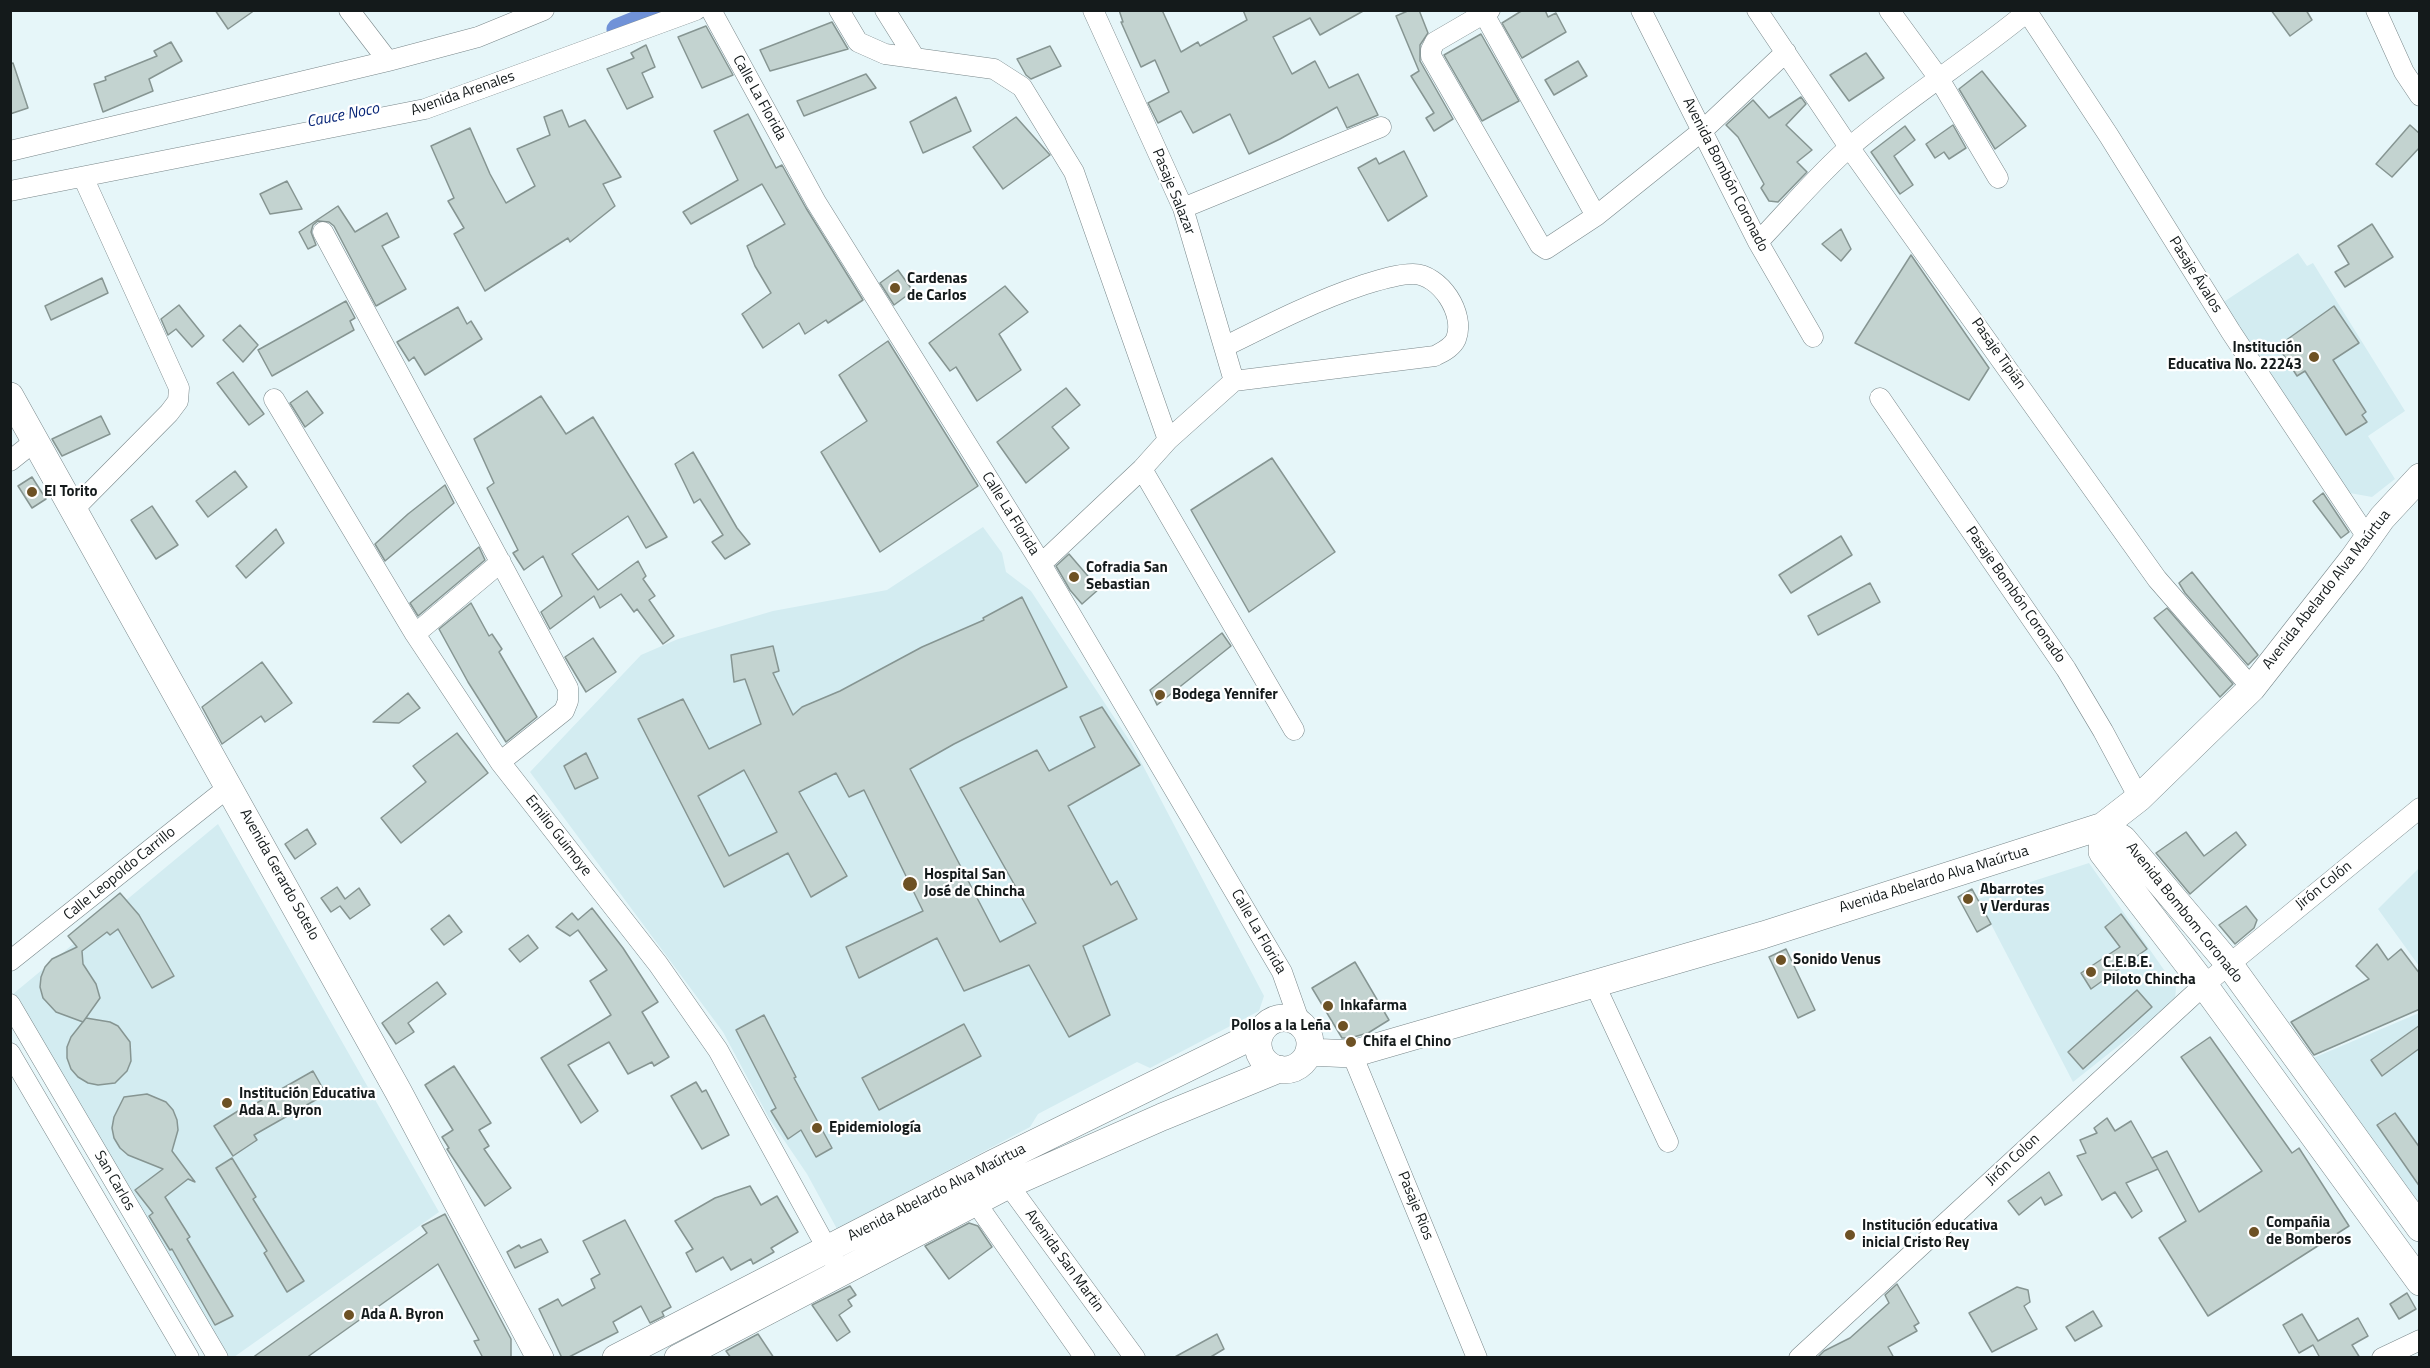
<!DOCTYPE html>
<html>
<head>
<meta charset="utf-8">
<style>
  body { margin:0 }
  #map { position:relative; width:2430px; height:1368px; overflow:hidden; background:#e6f6f9; font-family:"Titillium Web",sans-serif }
  canvas { display:block }
  .frame { position:absolute; inset:0; border:12px solid #141a1b; pointer-events:none }
</style>
</head>
<body>
<div id="map">
<canvas width="2430" height="1368"></canvas>
<div class="frame"></div>
</div>
<script>
const context = document.querySelector('canvas').getContext('2d');
context.lineJoin = 'round';
function paint(path, color) { context.fillStyle = color; context.fill(path, 'evenodd'); }
function trace(path, color, width, dash) { context.strokeStyle = color; context.lineWidth = width; context.lineCap = dash ? 'butt' : 'round'; context.setLineDash(dash || []); context.stroke(path); }
function write(font, color, halo, rows, align = 'center') {
  context.font = font + ' "Titillium Web",sans-serif'; context.lineWidth = 4.5; context.setLineDash([]); context.textBaseline = 'middle'; context.strokeStyle = halo; context.fillStyle = color; for (const [text, x, y, turn = 0] of rows) {
    context.save(); context.translate(x, y); context.rotate((+turn || 0) * Math.PI / 180); context.textAlign = isNaN(turn) ? turn : align; if (halo) context.strokeText(text, 0, 0); context.fillText(text, 0, 0); context.restore();
  }
}
paint(new Path2D(`
  M2298,253l9,13 6,-3 92,148 -37,25 27,43 -23,18 -28,-5 -122,-189z
  M983,527l19,26 4,19 25,19 100,152 133,253 -5,15 -109,57 -13,-6 -99,52 -8,13 -193,102 -30,-55 -38,-56 -46,-86 -193,-260 111,-117 37,-16 95,-28 114,-21z
  M218,824l221,388 -205,145h-7l-214,-363z
  M2089,863l87,124 -1,14 -102,81 -95,-183z
  M2419,868v98l-41,-57z
  M2419,1013v208l-115,-159z`), '#d3ecf1');
trace(new Path2D(`
  M617,29l47,-19`), '#7092d8', 21);
const building = new Path2D(`
  M215,10h40l-27,19z
  M1119,10h43l19,42 17,-10 2,4 47,-26 -4,-10h122l-45,25 -10,-17 -37,19 19,37 23,-13 14,27 29,-14 20,41 -31,13 -10,-21 -57,32 -31,15 -19,-40 -37,19 -12,-22 -23,12 -10,-20 21,-11 -14,-32 -14,7 -20,-45h2z
  M1410,10h9l9,23 -8,12v16l33,58 -19,12 -8,-13 8,-5 -23,-37 8,-5 -23,-55z
  M1523,10h22l3,7 8,-4 10,19 -44,26 -20,-35z
  M2271,10h35l6,10 -22,16z
  M832,22l16,27 -78,22 -10,-21z
  M706,26l27,49 -31,13 -24,-51z
  M1481,34l38,67 -37,20 -38,-66z
  M171,42l11,19 -33,18 4,12 -50,21 -9,-28 12,-4 -1,-3 52,-21 -3,-5z
  M646,45l9,22 -13,6 11,24 -26,12 -20,-40 27,-11 -3,-5z
  M1050,46l11,20 -30,13 -5,-4 -9,-16z
  M1866,53l18,25 -35,23 -19,-26z
  M1578,61l9,15 -33,19 -9,-15z
  M13,63l15,45 -18,6v-50z
  M1982,71l44,55 -31,23 -36,-60z
  M866,74l10,14 -72,28 -7,-15z
  M956,97l15,34 -48,22 -13,-31z
  M1801,97l5,7 -20,21 26,25 -15,12 10,10 -29,30 -9,-1 -8,-13 3,-4 -26,-47 -12,-12 27,-25 16,18z
  M562,110l7,17 16,-7 36,57 -18,7 12,22 -45,36 -2,-4 -83,53 -31,-57 10,-6 -16,-27 6,-3 -23,-52 39,-18 20,46 16,29 29,-17 -18,-37 33,-14 -6,-18z
  M748,114l28,54 6,-3 24,43 57,92 -35,23 -2,-3 -21,14 -6,-11 -36,25 -21,-34 29,-21 -16,-27 -8,-20 38,-22 -23,-40 -71,40 -8,-12 55,-32 -24,-49z
  M1016,117l34,38 -47,34 -30,-42z
  M1953,125l13,23 -17,11 -5,-7 -9,6 -9,-14z
  M2410,125l10,9v13l-28,30 -16,-13z
  M1905,126l10,14 -21,16 19,29 -13,9 -29,-42z
  M1404,151l23,45 -39,25 -30,-53 18,-10 3,6z
  M287,181l15,28 -32,5 -10,-20z
  M338,206l17,26 32,-19 12,24 -17,9 24,43 -30,17 -42,-80 -5,-4 -11,-1 -5,4 -2,7 5,13 -8,4 -9,-17z
  M2372,224l21,33 -48,30 -10,-15 14,-8 -11,-18z
  M1841,229l10,20 -10,12 -19,-17z
  M1911,255l78,113 -20,32 -114,-57z
  M898,270l15,21 -19,14 -14,-22z
  M102,278l6,15 -57,27 -6,-14z
  M1005,286l23,26 -29,22 22,36 -44,31 -21,-34 -6,4 -21,-28z
  M346,301l9,17 -5,3 4,9 -82,46 -14,-26z
  M179,305l25,31 -12,11 -16,-18 -8,6 -7,-16z
  M2334,306l25,37 -26,17 33,52 -4,3 5,7 -21,13 -41,-64 -8,5 -19,-30z
  M458,307l9,17 4,-3 11,18 -57,36 -11,-18 -5,4 -12,-19z
  M240,325l18,20 -15,17 -20,-22z
  M888,341l90,145 -98,66 -59,-100 46,-31 -28,-46z
  M233,372l31,42 -15,11 -32,-42z
  M1066,388l14,17 -28,22 17,21 -43,35 -29,-41z
  M307,391l16,22 -18,14 -15,-24z
  M541,396l25,38 27,-17 74,120 -21,11 -18,-32 -56,38 26,36 40,-29 8,15 -3,3 12,17 -6,4 25,36 -11,8 -26,-35 -3,3 -13,-18 -21,14 -6,-12 -44,33 -9,-17 21,-16 -19,-40 -19,14 -11,-17 5,-3 -31,-62 7,-5 -20,-44z
  M101,416l9,18 -48,22 -10,-17z
  M693,452l44,76 13,16 -25,15 -13,-17 11,-7 -23,-36 -6,4 -19,-39z
  M1272,458l63,94 -86,60 -58,-102z
  M235,471l12,16 -39,30 -12,-16z
  M32,477l14,22 -14,9 -14,-22z
  M445,485l9,18 -69,58 -10,-17 33,-30z
  M2323,493l26,39 -8,6 -28,-37z
  M152,506l26,39 -22,14 -25,-39z
  M276,529l8,14 -38,35 -10,-12z
  M1841,536l11,19 -61,38 -12,-18z
  M479,547l6,13 -67,56 -8,-13z
  M1069,554l30,35 -17,15 -12,-14 -14,-24z
  M2192,572l66,83 -10,10 -63,-72 -6,-10z
  M1870,583l10,19 -62,33 -10,-19z
  M1022,597l45,90 -113,57 -44,25 90,173 36,-19 -76,-135 77,-38 12,21 46,-24 -15,-30 22,-10 38,58 -72,41 43,79 6,-4 20,38 -54,27 27,69 -41,22 -40,-72 -65,26 -27,-53 -78,40 -13,-31 77,-36 -59,-121 -15,7 -13,-24 -37,19 48,84 -36,21 -23,-44 -64,34 -86,-168 45,-20 26,50 52,-25 -16,-45 -11,3 -3,-27 42,-9 6,25 -6,2 20,42 9,-8 38,-16 82,-44 62,-27 -1,-2zM744,770l33,62 -48,24 -31,-60z
  M471,603l18,33 3,-2 10,15 -3,3 38,65 -31,25 -38,-60 -29,-53z
  M2167,608l66,76 -13,13 -66,-79z
  M1222,633l9,13 -74,59 -7,-15z
  M593,638l23,34 -30,20 -21,-35z
  M262,662l30,41 -27,19 -4,-6 -39,28 -20,-37z
  M408,693l12,15 -21,15 -26,-1z
  M457,733l31,40 -87,70 -20,-25 45,-36 -13,-16z
  M586,753l12,25 -23,11 -11,-23z
  M307,829l9,15 -21,15 -10,-15z
  M2186,832l18,24 32,-24 10,13 -56,49 -34,-41z
  M337,887l8,12 14,-11 11,17 -20,14 -10,-13 -9,6 -10,-14z
  M1972,889l19,35 -14,8 -19,-35z
  M120,893l19,22 35,61 -22,12 -34,-59 -8,6 -3,-3 -25,19 1,13 13,20 4,14 -17,24 -27,-10 -13,-14 -3,-11 1,-10 4,-10 7,-8 25,-12 -9,-11z
  M2246,906l11,14 -3,8 -19,16 -16,-19z
  M592,908l31,40 35,54 -16,10 27,45 -15,9 -2,-4 -24,12 -19,-32 -41,23 30,46 -17,12 -40,-65 70,-43 -21,-34 17,-11 -29,-40 -8,6 -14,-9 16,-14 6,7z
  M2121,914l26,35 -56,40 -10,-16 39,-26 -15,-20z
  M449,915l13,17 -18,13 -13,-16z
  M528,935l10,13 -18,14 -11,-13z
  M2377,944l11,16 13,-11 19,25v35l-106,46 -23,-33 78,-43 -13,-13z
  M1786,949l29,61 -17,8 -29,-61z
  M1355,962l34,58 -21,13 -18,5h-8l-30,-50z
  M437,982l9,12 -38,29 6,9 -18,12 -14,-21z
  M2137,990l15,17 -69,62 -15,-17z
  M764,1015l32,62 -2,1 38,70 -16,9 -15,-27 -13,9 -17,-28 5,-3 -40,-78z
  M86,1018l24,4 8,4 12,16 1,19 -4,10 -12,12 -17,2 -10,-2 -10,-6 -7,-8 -4,-11v-11l4,-10z
  M964,1024l17,32 -102,54 -17,-32z
  M2420,1025v23l-38,28 -11,-16z
  M2210,1037l82,116 7,-5 50,78 -141,90 -49,-78 27,-17 -34,-63 15,-7 32,61 63,-41 -81,-114z
  M454,1066l37,57 -12,7 10,16 -5,3 27,39 -26,18 -38,-57 2,-1 -7,-11 11,-7 -28,-45z
  M313,1071l13,23 -72,41 3,5 -24,16 -19,-30 24,-15 1,2z
  M696,1082l6,10 4,-2 23,45 -27,14 -31,-53z
  M147,1094l19,8 7,8 4,10 1,10 -6,21 23,31 -7,-3 -23,18 25,40 -3,2 46,77 -18,9 -43,-76 -2,1 -21,-34 4,-3 -18,-23 28,-21 -35,-14 -8,-7 -6,-10 -2,-10 2,-11 10,-20z
  M2395,1113l25,35v39l-43,-62z
  M2107,1118l8,13 16,-10 27,48 -32,14 16,28 -10,7 -17,-26 -13,8 -25,-44 9,-3 -6,-13 17,-7 -3,-5z
  M232,1158l24,39 -3,2 51,82 -17,11 -23,-39 3,-2 -51,-83z
  M2049,1172l13,23 -17,10 -4,-8 -22,18 -11,-14z
  M750,1186l11,19 16,-9 21,36 -27,16 3,4 -21,12 -2,-5 -20,11 -8,-13 -27,15 -10,-19 7,-4 -18,-28 40,-23z
  M445,1214l66,125v19h-28l-9,-17 5,-1 -41,-76 -132,94h-54l175,-125 -5,-7z
  M625,1220l46,87 -9,5 2,4 -14,7 -9,-17 -28,16 5,10 -51,26h-5l-23,-49 19,-10 4,7 33,-18 -4,-9 9,-5 -17,-33z
  M969,1223l9,3 14,21 -43,32 -24,-33z
  M541,1239l7,13 -33,16 -8,-16 12,-7 2,3z
  M1897,1284l22,39 -5,3 3,5 -29,16 6,11h-77l7,-7 26,-13 39,-35 -4,-8z
  M850,1286l6,9 -8,5 4,6 -13,9 11,17 -13,9 -25,-36z
  M2017,1287l11,3 2,12 -6,4 13,23 -45,23 -23,-39z
  M2407,1293l9,16 -17,10 -9,-15z
  M2093,1311l9,15 -27,15 -9,-14z
  M2302,1314l16,27 40,-23 10,18 -16,9 8,13h-40l-7,-13 -14,8 -16,-28z
  M758,1334l16,24h-43l-5,-7z
  M1217,1334l7,15 -15,9h-36z`);
paint(building, '#c3d3d0');
trace(building, '#869592', 1.5);
const street = new Path2D(`
  M349,10l39,51
  M711,10l105,192 218,350 248,420 18,51
  M839,10l19,32 27,12 109,15 28,18 52,85 94,268
  M885,10l30,48
  M1093,10l90,198 51,173
  M1490,10l-55,32 -4,8v6l109,189 6,4 50,-33 106,-85 84,-79
  M1641,10l117,232 55,95
  M1757,10l92,137 308,432 95,109
  M1889,10l49,67 60,101
  M2026,10l83,126 122,196 136,205
  M2376,10l28,62 16,24
  M1484,14l112,202
  M10,151l378,-90 90,-24 66,-27
  M10,191l415,-82 271,-99
  M1183,208l198,-81
  M323,232l245,456v13l-4,10 -64,51
  M1758,242c30,-31 61,-69 93,-96 56,-48 119,-87 176,-134
  M1880,398l186,271 37,62 36,67
  M274,399l141,235 85,128 158,202 60,86 116,211
  M10,461l25,-20
  M1142,469l152,261
  M74,509l95,-96 9,-12 1,-13 -96,-211
  M1041,564l101,-95 26,-29 66,-59 201,-25c7,-4 17,-8 21,-17 10,-25 -16,-65 -43,-65 -16,0 -34,6 -50,11 -48,16 -93,39 -139,62
  M415,634l86,-72
  M10,961l220,-175
  M1595,985l73,157
  M10,1004l208,354
  M10,1053l179,305
  M1352,1054l125,304
  M1002,1176l133,182
  M969,1193l116,165
  M1799,1358l405,-373 216,-177
  M2382,1358l38,-18`);
const secondary = new Path2D(`
  M10,396l388,695 142,267
  M2103,826l-1,26 102,133 216,297
  M2103,826l20,13 106,125 191,264
  M1258 1044a26 26 0 1 1 52 0a26 26 0 1 1-52 0Z
  M1309,1052l43,2 411,-119 340,-109 36,-28 113,-110 101,-129 29,-41 38,-41
  M616,1358l378,-195 267,-131
  M678,1358l330,-173 154,-68 117,-48`);
trace(street, '#79878a', 21);
trace(secondary, '#79878a', 28);
trace(street, '#fff', 20);
trace(secondary, '#fff', 27);
for (const [x, y, r, color] of [
  [895,288,6,"#6d5124"],
  [2314,357,6,"#6d5124"],
  [32,492,6,"#6d5124"],
  [1074,577,6,"#6d5124"],
  [1160,695,6,"#6d5124"],
  [910,884,8,"#6d5124"],
  [1968,899,6,"#6d5124"],
  [1781,960,6,"#6d5124"],
  [2091,972,6,"#6d5124"],
  [1328,1006,6,"#6d5124"],
  [1343,1026,6,"#6d5124"],
  [1351,1042,6,"#6d5124"],
  [227,1103,6,"#6d5124"],
  [817,1128,6,"#6d5124"],
  [2254,1232,6,"#6d5124"],
  [1850,1235,6,"#6d5124"],
  [349,1315,6,"#6d5124"]
]) { const dot = new Path2D(); dot.arc(x, y, r, 0, 2 * Math.PI); context.fillStyle = color; context.fill(dot); trace(dot, '#fff', 2); }
write('15px', '#141a1b', '#fff', [
  ["Avenida Arenales",463,94,-19],
  ["Calle La Florida",759,98,61],
  ["Avenida Bombón Coronado",1725,175,63],
  ["Pasaje Salazar",1173,192,68],
  ["Pasaje Ávalos",2195,275,58],
  ["Pasaje Tipián",1998,354,55],
  ["Calle La Florida",1010,514,58],
  ["Avenida Abelardo Alva Maúrtua",2327,590,-52],
  ["Pasaje Bombón Coronado",2015,595,55],
  ["Emilio Guimoye",558,836,52],
  ["Calle Leopoldo Carrillo",120,874,-39],
  ["Avenida Gerardo Sotelo",279,875,61],
  ["Avenida Abelardo Alva Maúrtua",1934,880,-17],
  ["Jirón Colón",2324,886,-39],
  ["Avenida Bombom Coronado",2184,913,51],
  ["Calle La Florida",1258,932,60],
  ["Jirón Colon",2013,1160,-43],
  ["San Carlos",114,1181,60],
  ["Avenida Abelardo Alva Maúrtua",937,1193,-27],
  ["Pasaje Rios",1415,1206,68],
  ["Avenida San Martin",1064,1261,54]
]);
write('bold 15px', '#141a1b', '#fff', [
  ["Cardenas",907,279],
  ["de Carlos",907,296],
  ["Institución",2302,348,"right"],
  ["Educativa No. 22243",2302,365,"right"],
  ["El Torito",44,492],
  ["Cofradia San",1086,568],
  ["Sebastian",1086,585],
  ["Bodega Yennifer",1172,695],
  ["Hospital San",924,875],
  ["José de Chincha",924,892],
  ["Abarrotes",1980,890],
  ["y Verduras",1980,907],
  ["Sonido Venus",1793,960],
  ["C.E.B.E.",2103,963],
  ["Piloto Chincha",2103,980],
  ["Inkafarma",1340,1006],
  ["Pollos a la Leña",1331,1026,"right"],
  ["Chifa el Chino",1363,1042],
  ["Institución Educativa",239,1094],
  ["Ada A. Byron",239,1111],
  ["Epidemiología",829,1128],
  ["Compañia",2266,1223],
  ["de Bomberos",2266,1240],
  ["Institución educativa",1862,1226],
  ["inicial Cristo Rey",1862,1243],
  ["Ada A. Byron",361,1315]
], 'left');
write('italic 16px', '#082677', '#fff', [
  ["Cauce Noco",343,116,-11]
]);
</script>
</body>
</html>
